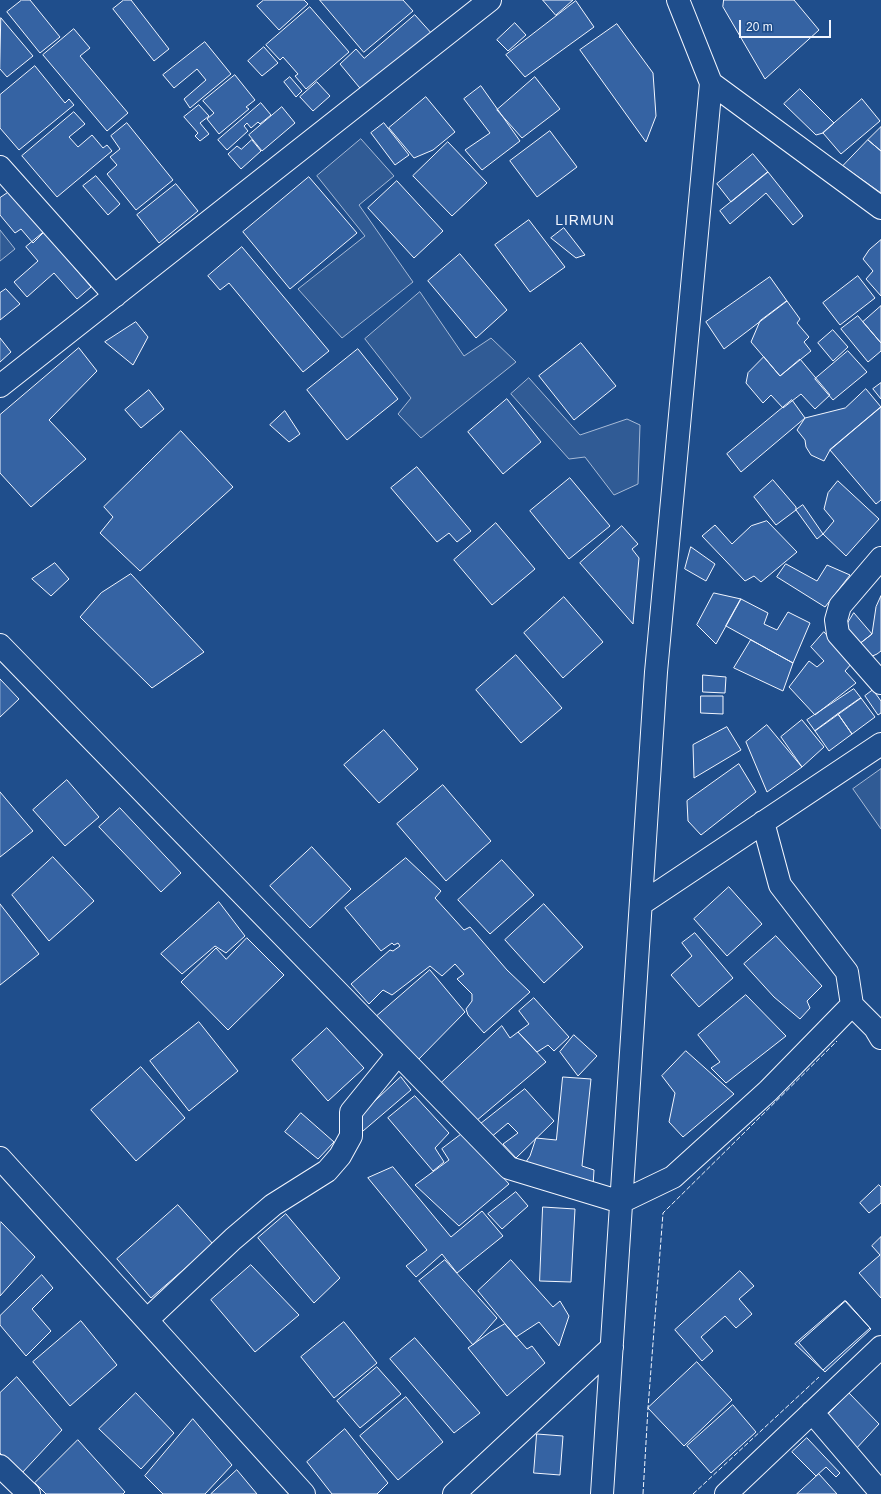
<!DOCTYPE html>
<html>
<head>
<meta charset="utf-8">
<style>
  body { margin:0 }
  #map { position:relative; width:881px; height:1494px; overflow:hidden; background:#1f4e8c; font-family:Arial,sans-serif }
  canvas { display:block }
  .scale { position:absolute; left:739px; top:20px; width:92px; height:18px; box-sizing:border-box; border:2px solid #f2f6ff; border-top:0; padding-left:5px; font-size:12px; line-height:14px; white-space:nowrap; color:#f2f6ff; -webkit-text-stroke:3px #1f4e8c; paint-order:stroke }
</style>
</head>
<body>
<div id="map">
<canvas width="881" height="1494"></canvas>
<div class="scale">20 m</div>
</div>
<script>
const context = document.querySelector('canvas').getContext('2d');
context.lineJoin = 'round';
function paint(path, color) { context.fillStyle = color; context.fill(path, 'evenodd'); }
function trace(path, color, width, dash) { context.strokeStyle = color; context.lineWidth = width; context.lineCap = dash ? 'butt' : 'round'; context.setLineDash(dash || []); context.stroke(path); }
function write(font, color, halo, rows, align = 'center') {
  context.font = font + ' Arial,sans-serif'; context.lineWidth = 3; context.setLineDash([]); context.textBaseline = 'middle'; context.strokeStyle = halo; context.fillStyle = color; for (const [text, x, y, turn = 0] of rows) {
    context.save(); context.translate(x, y); context.rotate((+turn || 0) * Math.PI / 180); context.textAlign = isNaN(turn) ? turn : align; if (halo) context.strokeText(text, 0, 0); context.fillText(text, 0, 0); context.restore();
  }
}
const green = new Path2D(`
  M361,139l33,37 -35,29 54,77 -71,56 -44,-49 67,-53 -48,-60z
  M0,230l15,19 -15,12z
  M420,292l44,64 27,-18 25,24 -95,76 -23,-24 13,-16 -46,-59z
  M529,378l51,57 47,-16 13,6 -2,59 -24,11 -29,-38 -16,2 -58,-65z
  M881,769v60l-28,-40z`);
paint(green, '#305b95');
trace(green, '#a8bbd7', 1);
const building = new Path2D(`
  M22,0h8l30,37 -20,16 -33,-41z
  M124,0h7l38,49 -15,12 -41,-52z
  M264,0h40l4,4 -29,26 -22,-24z
  M320,0h83l10,11 -49,41z
  M543,0h30l-17,15z
  M724,0h70l25,30 -54,49 -42,-72z
  M576,1l18,26 -69,50 -19,-22z
  M310,7l39,45 -43,37 -11,-13 3,-2 -15,-17 -3,3 -14,-15z
  M415,15l18,20 -69,58 -24,-29 16,-15 8,9z
  M1,18l32,38 -26,21 -7,-8z
  M515,23l11,12 -18,16 -11,-11z
  M617,24l36,49 3,43 -10,26 -66,-92z
  M74,29l16,19 -10,8 48,57 -21,18 -64,-76z
  M205,42l26,32 -41,34 -6,-9 22,-19 -9,-11 -23,19 -11,-13z
  M264,47l14,16 -16,13 -14,-15z
  M35,66l30,37 4,-4 5,6 -55,45 -19,-22v-33z
  M235,75l20,25 -9,7 3,2 -30,25 -12,-15 7,-6 -11,-12z
  M290,77l12,14 -6,6 -12,-15z
  M535,77l25,32 -38,29 -25,-28z
  M317,82l13,14 -17,15 -13,-14z
  M481,86l39,55 -38,29 -17,-20 25,-17 -26,-34z
  M800,89l34,34 -11,10 -7,2 -32,-31z
  M426,97l29,35 -22,18 -19,8 -25,-30z
  M862,99l18,22 -39,33 -18,-21z
  M261,103l10,12 -11,9 -2,-2 -7,6 -4,-5 -3,3 4,5 -21,19 -9,-10z
  M199,105l10,11 -9,7 9,11 -9,7 -5,-5 3,-3 -14,-16z
  M282,107l13,16 -33,28 -13,-16z
  M74,112l11,12 -16,13 9,10 14,-12 11,13 4,-3 5,6 -55,46 -35,-41z
  M127,123l46,57 -37,30 -29,-36 10,-9 -7,-8 10,-8 -9,-13z
  M384,123l25,32 -14,10 -24,-32z
  M881,127v24l-13,-11z
  M550,131l27,36 -40,30 -27,-36z
  M252,140l9,11 -20,18 -13,-15 9,-8 4,3z
  M868,140l13,11v42l-38,-27z
  M448,142l39,41 -35,33 -39,-40z
  M753,154l15,18 -37,30 -14,-18z
  M768,172l35,44 -10,9 -27,-32 -36,31 -10,-13z
  M96,176l24,28 -12,11 -25,-29z
  M309,177l48,56 -67,56 -47,-57z
  M397,181l46,50 -29,27 -46,-50z
  M176,184l22,27 -39,32 -22,-28z
  M9,192l35,40 -11,11 -12,-14 -6,4 -15,-18v-17z
  M529,220l36,47 -35,25 -35,-47z
  M564,228l21,27 -9,3 -25,-20z
  M44,232l47,55 -14,12 -23,-26 -27,24 -13,-15 24,-21 -12,-14z
  M881,240v56l-15,-17 7,-8 -10,-12 6,-9z
  M242,247l87,104 -26,21 -74,-89 -9,7 -12,-14z
  M460,254l47,56 -31,28 -48,-57z
  M858,276l17,22 -35,27 -17,-22z
  M770,277l17,24 -63,48 -18,-27z
  M6,289l14,15 -20,16v-27z
  M787,301l13,18 -3,4 12,14 -5,5 7,9 -31,25 -29,-34 9,-21z
  M881,306v37l-18,-21z
  M858,316l23,27v8l-13,11 -27,-33z
  M136,322l12,15 -15,28 -28,-23z
  M833,330l15,17 -15,14 -15,-18z
  M0,338l11,14 -11,10z
  M581,343l35,43 -42,34 -35,-44z
  M79,348l18,23 -48,49 37,39 -55,48 -31,-34v-58z
  M358,349l40,50 -51,41 -40,-50z
  M848,351l19,21 -34,28 -18,-21z
  M764,357l16,19 20,-17 30,36 -15,14 -14,-15 -18,14 -12,-13 -8,8 -17,-20 2,-10z
  M881,383v16l-8,-10z
  M866,389l15,18 -51,43 -6,11 -13,-6 -5,-8 -1,-7 -8,-10 8,-12 40,-10z
  M149,390l15,19 -23,19 -16,-18z
  M507,399l34,43 -38,32 -35,-42z
  M792,400l13,18 -64,54 -14,-18z
  M881,407v93l-5,4 -46,-54z
  M285,411l15,23 -11,8 -19,-17z
  M181,431l52,56 -93,84 -40,-38 13,-16 -9,-10z
  M417,467l54,64 -14,11 -8,-9 -12,9 -46,-54z
  M570,478l40,48 -41,33 -39,-48z
  M773,480l23,27v3l-20,15 -22,-28z
  M838,481l41,38 -33,37 -23,-22 11,-13 -10,-12 4,-16z
  M803,505l20,29 -6,5 -21,-29z
  M767,521l30,31 -36,30 -7,-6 -9,5 -43,-45 13,-11 17,19 19,-18z
  M496,523l39,46 -43,36 -38,-45z
  M622,526l16,18 -6,5 7,9 -6,66 -53,-61z
  M691,547l24,17 -9,17 -21,-12z
  M55,563l14,16 -18,17 -19,-17z
  M786,564l31,17 10,-16 23,10 -25,32 -48,-30z
  M131,574l73,78 -52,36 -72,-71 21,-24z
  M714,593l27,6 -25,45 -19,-19z
  M881,596v55l-4,3 -9,4 -10,-13 14,-11 4,-27z
  M564,597l39,45 -40,36 -39,-45z
  M741,599l27,14 -4,11 13,6 11,-18 22,11 -17,40 -67,-37z
  M854,613l18,21 -14,11 -15,-14z
  M824,632l28,31 -7,8 11,12 -41,32 -26,-28 20,-26 8,6 7,-6 -13,-14z
  M751,640l42,23 -10,28 -49,-23z
  M516,655l46,53 -41,35 -45,-53z
  M703,675l23,2 -1,16 -22,-1z
  M0,679l19,20 -19,18z
  M854,689l7,9 -46,33 -8,-11z
  M873,690l8,11v12l-3,2 -13,-19z
  M701,696h22v18l-22,-1z
  M861,698l14,19 -23,17 -14,-20z
  M838,714l14,20 -23,17 -14,-20z
  M802,720l22,27 -22,20 -21,-30z
  M767,725l35,42 -35,25 -21,-50z
  M727,727l14,23 -47,28 -1,-33z
  M384,730l34,39 -39,34 -35,-38z
  M739,764l17,28 -55,43 -13,-14 -1,-20z
  M67,780l32,37 -34,29 -32,-36z
  M443,785l48,56 -45,40 -49,-57z
  M0,792l33,39 -33,26z
  M120,808l61,65 -20,19 -62,-65z
  M312,847l39,42 -41,39 -40,-42z
  M53,857l41,44 -45,40 -37,-46z
  M406,858l35,33 -6,7 29,32 6,-3 37,43 23,22 -46,41 -16,-18 -2,-6 6,-8v-7l-15,-15 7,-5 -9,-10 -13,12 -12,-10 -38,29 -9,-5 -14,14 -18,-20 39,-34 3,1 7,-5 -2,-3 -4,2 -2,-2 -11,8 -36,-43z
  M502,860l32,35 -44,39 -32,-34z
  M729,887l33,37 -35,32 -33,-37z
  M219,902l26,34 -19,17 -11,-7 -33,28 -21,-20z
  M0,904l39,50 -39,31z
  M544,904l39,43 -39,36 -39,-43z
  M695,933l38,45 -34,29 -28,-32 21,-19 -10,-13z
  M776,936l46,50 -15,15 3,7 -10,11 -26,-22 -30,-33z
  M247,938l37,37 -56,55 -47,-48 35,-34 10,11z
  M430,970l35,42 -48,49 -40,-45z
  M746,995l40,41 -60,47 -15,-15 9,-6 -22,-27z
  M534,998l35,39 -15,14 -6,-6 -11,7 -19,-20 11,-8 -10,-13z
  M199,1022l39,49 -49,40 -39,-50z
  M502,1026l8,12 8,-6 28,30 -70,59 -38,-35z
  M327,1028l37,40 -36,33 -36,-41z
  M574,1035l23,21 -19,20 -18,-24z
  M686,1051l48,43 -51,43 -14,-15 6,-29 -13,-17z
  M141,1067l44,51 -49,43 -45,-51z
  M401,1077l10,13 -48,41 -9,-10z
  M563,1077l28,2 -9,87 12,4 -1,16 -74,-14 11,-16 6,-18 20,2z
  M525,1089l29,32 -38,37 -13,-14 15,-11 -10,-10 -18,15 -12,-12z
  M415,1096l34,37 -14,15 9,14 -11,9 -45,-53z
  M301,1113l33,29 -16,17 -33,-27z
  M463,1133l46,51 -50,42 -44,-41 34,-25 -7,-11z
  M393,1167l58,70 31,-26 21,25 -46,37 -15,-19 -26,23 -10,-11 21,-16 -59,-72z
  M879,1185l2,2v16l-12,10 -9,-10z
  M516,1192l12,14 -26,23 -14,-15z
  M178,1205l35,39 -62,54 -34,-39z
  M543,1207l32,2 -4,73 -31,-1z
  M286,1214l54,64 -26,25 -56,-65z
  M1,1222l34,35 -35,39v-73z
  M881,1237v61l-22,-25 21,-18 -8,-9z
  M445,1260l52,58 -24,27 -54,-64z
  M511,1260l42,47 7,-6 9,15 -10,30 -20,-24 -23,15 -38,-46z
  M251,1265l48,50 -44,37 -44,-52z
  M740,1271l14,15 -15,13 13,15 -16,14 -11,-12 -24,21 12,14 -11,10 -27,-31z
  M42,1275l11,13 -21,21 19,22 -25,25 -26,-31v-9z
  M845,1301l26,28 -46,43 -30,-28z
  M846,1301l24,27 -47,42 -24,-27z
  M81,1321l36,44 -47,41 -37,-44z
  M344,1322l33,41 -43,35 -33,-41z
  M505,1324l22,25 5,-3 13,17 -38,33 -39,-48 21,-15z
  M415,1338l65,75 -26,20 -64,-74z
  M697,1362l35,38 -48,46 -36,-38z
  M377,1367l24,27 -41,34 -23,-27z
  M17,1377l45,53 -41,44 -21,-21v-60z
  M136,1393l38,40 -33,36 -42,-40z
  M849,1393l30,31 -25,27 -32,-30z
  M406,1397l37,45 -45,38 -38,-44z
  M733,1405l23,27 -45,41 -24,-27z
  M193,1419l39,46 -27,29h-42l-18,-18z
  M345,1429l43,54 -11,11h-45l-25,-32z
  M537,1434l26,2 -3,39 -26,-2z
  M807,1438l33,35 -4,4 -10,-10 -10,9 -24,-24z
  M78,1440l47,52 -2,2h-77l-11,-11z
  M237,1470l20,24h-46z
  M819,1474l18,20h-40z`);
paint(building, '#3563a3');
trace(building, '#f2f6ff', 1);
const minor = new Path2D(`
  M678,0l33,83 170,125
  M0,167l115,129
  M0,386l490,-386
  M881,558l-41,48 -4,14 2,14 43,49
  M0,645l509,523 112,34 52,-25 95,-86 84,-86 -5,-33 -67,-87 -17,-63
  M641,904l240,-160
  M852,1005l23,23 6,10
  M0,1158l304,336
  M147,1320l86,-81 40,-34 54,-34 13,-15 11,-20v-24l47,-58
  M812,1412l69,81
  M0,1466l29,28
  M454,1494l158,-147
  M602,1494l54,-822 55,-589
  M726,1494l155,-147`);
trace(minor, '#f2f6ff', 24);
trace(minor, '#1f4e8c', 22);
trace(new Path2D(`
  M643,1494l5,-86 15,-195 174,-172
  M693,1494l126,-117`), '#f2f6ff', 1, [5, 2]);
context.letterSpacing = '1px';
write('14px', '#f2f6ff', '#1f4e8c', [
  ["LIRMUN",585,221]
]);
context.letterSpacing = '0px';
</script>
</body>
</html>
